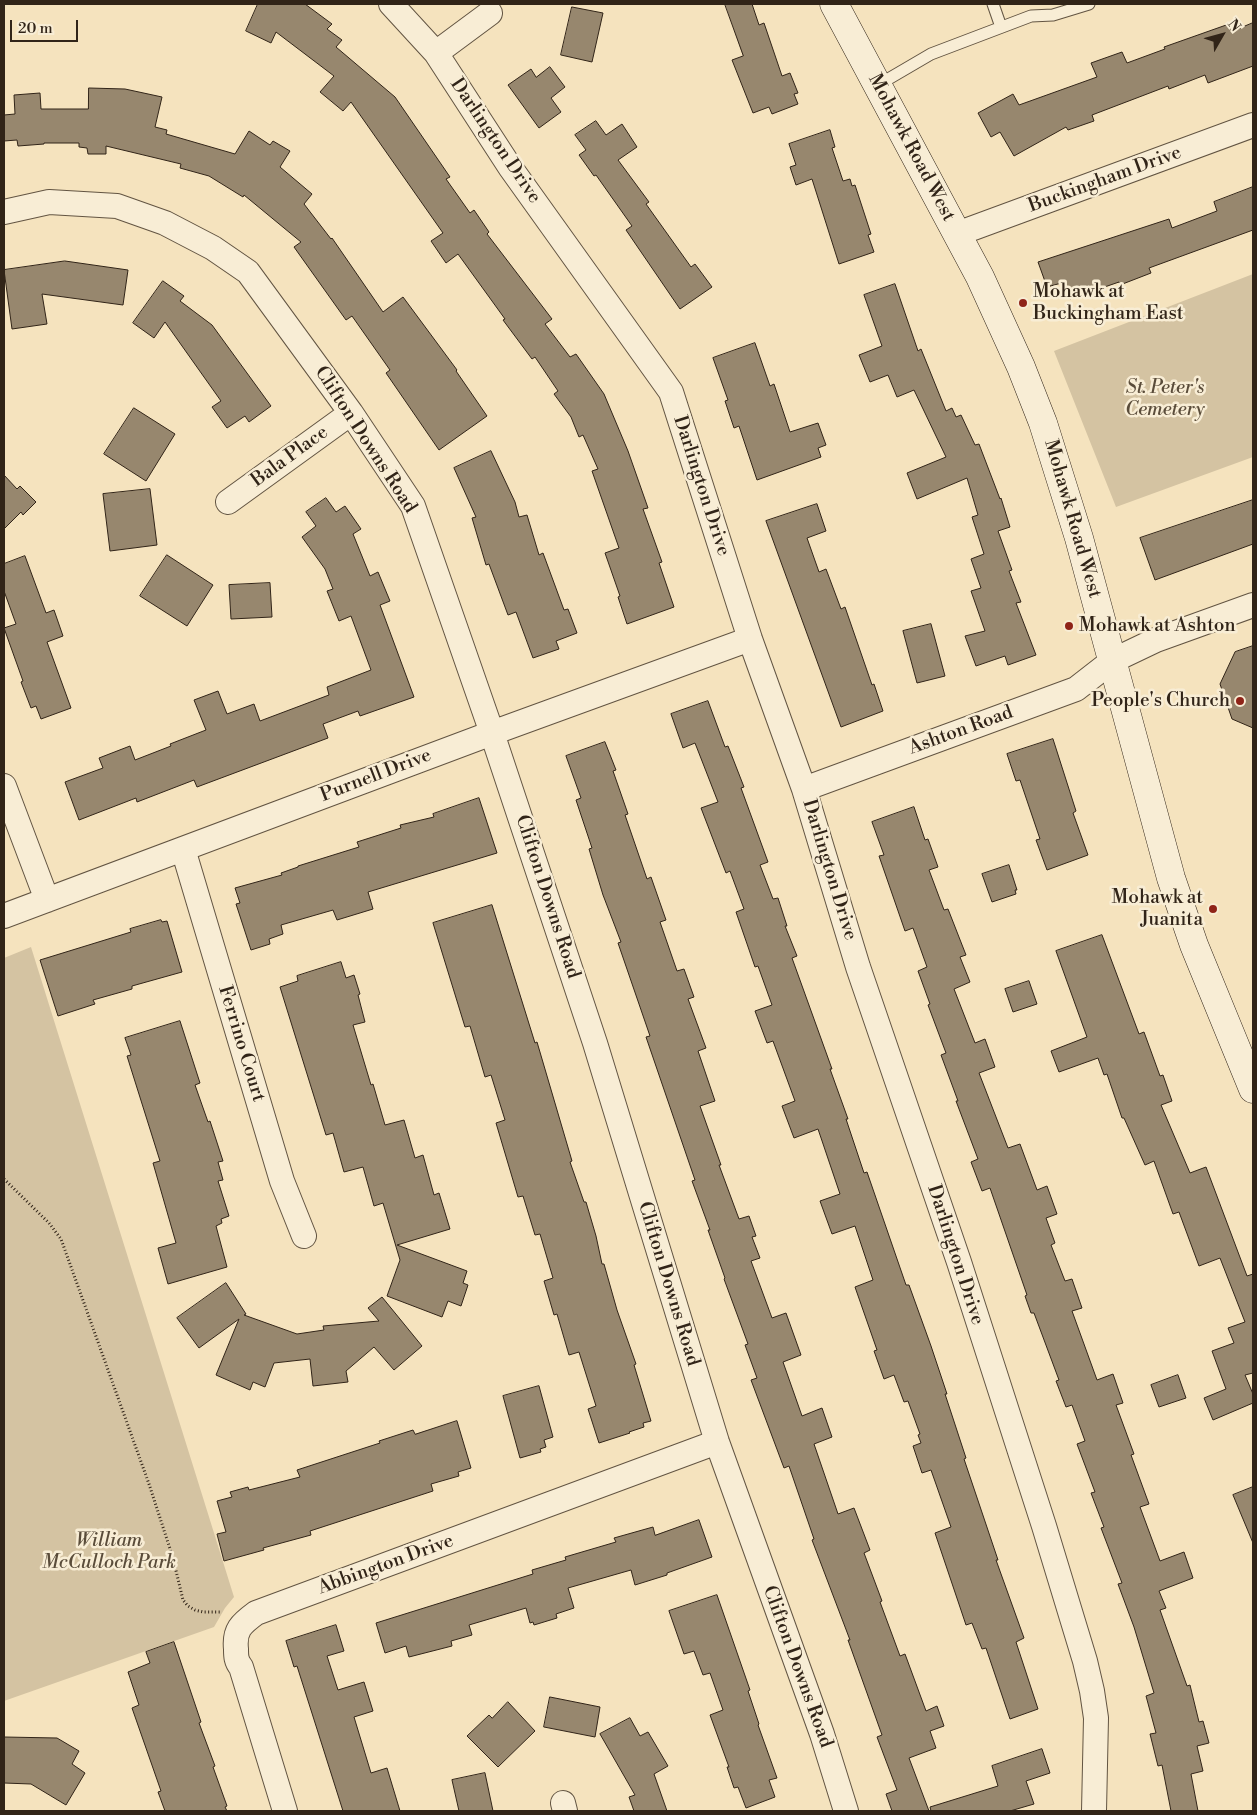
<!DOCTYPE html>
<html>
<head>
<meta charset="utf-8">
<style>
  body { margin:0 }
  #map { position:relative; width:1257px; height:1815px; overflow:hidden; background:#f5e3be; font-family:"Libre Bodoni",serif }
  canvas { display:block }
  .frame { position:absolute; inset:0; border:5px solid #312418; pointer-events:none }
  .north { position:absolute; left:1197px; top:10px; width:50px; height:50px; -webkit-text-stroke:4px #f8edd5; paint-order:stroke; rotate:52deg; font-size:14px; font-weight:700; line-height:20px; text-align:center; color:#312418 }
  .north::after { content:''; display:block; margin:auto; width:18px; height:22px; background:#312418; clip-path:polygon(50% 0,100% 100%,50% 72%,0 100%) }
  .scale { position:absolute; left:10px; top:20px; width:68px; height:22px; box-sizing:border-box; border:2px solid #312418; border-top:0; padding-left:6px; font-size:15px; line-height:18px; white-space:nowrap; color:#312418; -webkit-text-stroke:4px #f8edd5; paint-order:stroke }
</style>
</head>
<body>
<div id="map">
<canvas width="1257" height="1815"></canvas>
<div class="frame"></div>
<div class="north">N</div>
<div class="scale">20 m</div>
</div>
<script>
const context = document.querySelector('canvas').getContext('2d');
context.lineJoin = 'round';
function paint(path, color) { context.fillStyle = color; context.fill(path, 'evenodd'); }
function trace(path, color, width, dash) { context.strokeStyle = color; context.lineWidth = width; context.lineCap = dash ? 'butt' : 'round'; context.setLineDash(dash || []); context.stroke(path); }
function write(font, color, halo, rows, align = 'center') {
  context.font = font + ' "Libre Bodoni",serif'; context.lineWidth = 5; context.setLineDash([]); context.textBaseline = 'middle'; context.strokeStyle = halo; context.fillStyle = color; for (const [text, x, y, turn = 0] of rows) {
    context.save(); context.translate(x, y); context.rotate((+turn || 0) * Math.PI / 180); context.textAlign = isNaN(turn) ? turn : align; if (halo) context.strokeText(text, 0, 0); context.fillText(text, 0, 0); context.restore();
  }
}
paint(new Path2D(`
  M1253,274v183l-137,50 -62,-156z
  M31,947l203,650 -9,11 -11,19 -210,74v-743z`), '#d4c3a2');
const building = new Path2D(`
  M258,4h47l27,20 -5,5 15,11 -6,7 59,50 55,80 -4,2 24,34 4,-3 15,22 -2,2 65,85 -7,5 25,33 6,-3 28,40 24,57 20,57 -5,1 19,53 -3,1 15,44 -47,17 -9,-27 2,-1 -15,-43 14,-5 -27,-77 6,-2 -15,-34 -4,2 -8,-20 -17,-23 4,-3 -23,-34 -3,2 -29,-39 2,-1 -47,-65 -12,9 -15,-22 12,-8 -92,-131 -8,9 -23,-19 14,-16 -58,-44 -5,11 -25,-12z
  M725,4h27l7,21 5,-2 18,53 8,-3 8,20 -4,1 4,10 -26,10 -3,-7 -16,6 -21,-53 11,-4z
  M572,7l31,6 -11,49 -31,-7z
  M1253,23v43l-45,17 -3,-8 -36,14 -1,-3 -76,29 2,6 -26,9 -2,-3 -52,29 -14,-24 -9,5 -13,-24 35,-19 6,11 78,-28 -6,-14 31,-11 5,11 38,-14 -1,-2 65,-23 3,7z
  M550,67l15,20 -14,11 10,14 -22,16 -31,-43 23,-16 5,8z
  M89,88l36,1 37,8 -7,30 12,3 -1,4 69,20 14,-23 21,14 3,-4 17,10 -10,16 32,27 -8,10 27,35 1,-1 51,74 20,-15 54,73 -1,1 31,45 -48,34 -53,-77 4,-3 -38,-54 -6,4 -52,-73 7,-5 -57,-47 -1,2 -34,-21 -29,-8 1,-4 -75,-18v8h-18l-1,-6 -8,-1v-4h-35v1l-26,2 -1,-6 -13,1v-26l11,-1 -1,-19 26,-2 1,16h47z
  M596,121l10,14 16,-11 15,23 -19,13 31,42 -3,2 45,63 4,-3 17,23 -32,22 -54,-79 6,-4 -36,-51 -2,1 -15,-21 7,-5 -11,-15z
  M830,130l5,17 -3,1 11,33 7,-2 2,7 3,-1 16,49 -3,1 6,17 -35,12 -27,-85 -16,6 -6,-18 6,-2 -7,-21z
  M1253,187v43l-104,38 2,5 -31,12 -1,-3 -49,17 -5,-17 -18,5 -9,-25 131,-43 3,9 45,-17 -3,-9z
  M65,261l63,9 -5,35 -81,-11 5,30 -35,5 -8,-59z
  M163,281l21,15 -4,5 32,24 59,81 -22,16 -4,-6 -18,12 -15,-21 9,-6 -56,-79 -11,16 -21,-15z
  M895,284l23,67 3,-2 25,62 6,-3 4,9 5,-2 14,30 4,-1 21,55 1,-1 9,29 -12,4 14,39 -3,1 12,31 -5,1 20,52 -28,10 -3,-9 -29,10 -11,-30 20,-5 -14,-40 10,-3 -10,-29 13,-5 -12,-37 6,-2 -11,-37 -50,21 -10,-26 39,-16 -32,-67 -17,7 -9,-22 -18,7 -11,-27 23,-9 -18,-51z
  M755,343l15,43 4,-2 16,48 28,-9 8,22 -8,3 3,9 -64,23 -18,-54 -5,2 -9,-27 3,-1 -15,-42z
  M134,408l41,26 -29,47 -42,-27z
  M491,451l24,51 4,15 8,-2 12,40 4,-2 21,57 4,-1 9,24 -21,8 3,8 -26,9 -17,-46 -8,3 -19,-51 -3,1 -14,-47 4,-1 -22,-49z
  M4,475l13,14 3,-3 16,16 -13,13 -2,-3 -17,17z
  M150,489l7,56 -47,6 -7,-57z
  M326,498l10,14 9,-6 16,23 -8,5 17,42 8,-4 12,29 -10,4 34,92 -54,19 -2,-5 -35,13 5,14 -131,49 -3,-7 -57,22 -1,-4 -57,22 -14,-38 38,-14 -4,-10 31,-12 5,14 36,-14 -1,-2 36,-14 -12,-30 24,-9 9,23 27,-10 6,17 69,-26 -2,-8 44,-17 -20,-54 -12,5 -12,-30 6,-2 -8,-20 -23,-32 14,-11 -10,-14z
  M1253,500v44l-98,36 -15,-42z
  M817,504l9,27 -19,7 12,34 7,-3 15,40 4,-2 27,78 2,-1 9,27 -42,16 -75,-206z
  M167,555l46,30 -26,41 -47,-30z
  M25,556l21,57 8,-3 9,26 -16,6 24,66 -30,11 -5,-13 -5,2 -10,-26 2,-1 -19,-53 12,-4 -12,-33v-27z
  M270,583l2,34 -41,2 -2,-34z
  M931,624l14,52 -28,7 -14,-52z
  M1253,646v82l-21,-9 -12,-35 15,-32z
  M708,701l17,46 3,-1 16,41 -3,1 27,74 -8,3 13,34 5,-1 9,28h-2l12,30 -5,2 40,111h-2l18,50h-2l18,54 3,-1 39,113h3l22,61 16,48h-2l21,64 -2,1 34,101h-2l28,78 -8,4 22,67 -28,10 -24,-71 -4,1 -10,-26 -6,2 -31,-92 16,-6 -20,-57 -9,3 -9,-27 8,-3 -3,-8 2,-1 -12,-33 -4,1 -10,-27 -10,4 -10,-28 3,-1 -22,-63 18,-7 -18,-54 -23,8 -12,-33 20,-7 -22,-65 -24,9 -12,-32 13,-5 -22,-60 -6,2 -12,-32 17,-6 -14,-39 -3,1 -19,-55 8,-3 -14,-38 -4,2 -25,-65 17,-6 -23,-59 -12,5 -12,-34z
  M1053,739l23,72 -3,2 15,42 -41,15 -11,-30 4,-1 -20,-59 -4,1 -9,-27z
  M605,742l11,28 -3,1 15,43 -3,1 22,64 4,-2 15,43 -6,2 17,49 7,-2 10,28 -6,2 18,49 -8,3 17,50 -15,5 21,59h-2l20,54 10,-3 7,20 -4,1 8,21 -9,3 21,57 14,-5 15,42 -18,7 19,54 20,-8 10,29 -18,7 24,70 16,-6 16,42 -6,3 18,48 -2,1 20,54 5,-2 21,57 11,-5 7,20 -14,5 6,17 -27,10 20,53h-37l-6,-17 11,-4 -20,-53 5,-2 -34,-95h2l-38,-100 2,-1 -25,-73 -5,2 -33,-88 6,-2 -12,-33 3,-1 -24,-65 1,-1 -17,-48h2l-18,-49 3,-1 -49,-143 4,-1 -32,-93 3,-1 -18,-47 -14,-46 3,-1 -16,-48 5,-2 -15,-42z
  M479,798l18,55 -129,39 5,17 -36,11 -4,-10 -52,15 2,9 -14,5 1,5 -19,6 -15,-46 4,-1 -5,-15 47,-13 -1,-2 17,-6v-1l61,-19 -2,-5 44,-14 -1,-3 34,-8 -1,-3z
  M914,807l11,33 3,-1 10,28 -9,3 15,40 4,-1 18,46 -6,2 10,25 -16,7 21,54 10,-4 10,28 -16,6 29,75 12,-4 17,46 10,-4 10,28 -11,4 9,25 -4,2 14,36 7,-2 10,29 -10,3 25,69 16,-6 10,29 -7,2 18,49 -3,1 18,49 -9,3 20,54 24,-9 9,26 -34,13 7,17 -6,2 27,76 3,-1 9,37 4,-1 6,22 -12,3 6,25 -12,3 7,37h-27l-9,-46 -4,1 -8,-32 6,-1 -10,-37 8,-3 -20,-66 -16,-43 4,-1 -21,-55 3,-1 -13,-34 4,-1 -18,-48 8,-3 -13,-36 -6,2 -10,-26 3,-1 -25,-67h-3l-6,-17 2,-1 -37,-107 -8,3 -11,-29 7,-3 -22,-58h2l-17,-46 5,-2 -18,-48 2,-1 -12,-33 9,-4 -14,-39 -8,3 -26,-75 5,-1 -12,-33z
  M1009,865l8,25h-2l1,4 -24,8 -10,-28z
  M492,905l43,138 2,-1 35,119 -2,1 14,40h2l10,34 6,28h2l13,46 19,54 -2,1 17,56 -8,2 1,4 -15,5 1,1 -31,10 -11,-34 8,-3 -17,-54 -10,3 -12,-41 -3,1 -10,-34 9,-3 -13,-44 -5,1 -12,-39 -5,1 -22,-74 9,-3 -14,-45 -6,2 -15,-51 -5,1 -32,-104z
  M161,920l1,2 5,-1 15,51 -50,14v3l-39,11 2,4 -37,12 -18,-56 91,-28 -1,-3z
  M1102,935l37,99 5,-2 16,44 3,-1 9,26 -11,4 29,68 16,-6 41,109 6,-2v99l-8,2 8,19v9l-40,17 -9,-22 22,-9 -14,-38 22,-8 -6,-15 17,-6 -25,-64 -21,8 -20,-54 -6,2 -19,-53 -9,4 -21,-47h-2l-15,-44 -3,1 -6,-17 -39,14 -8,-21 36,-14 -31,-86z
  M341,962l5,16 8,-3 6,19 -2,1 7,27 -12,3 18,60 2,-1 12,41 19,-5 11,38 8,-3 11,40 5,-2 11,36 -53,16 70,26 -4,12 5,2 -7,21 -13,-5 -6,16 -55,-21 13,-36 -17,-57 -9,3 -11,-39 -19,5 -11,-39 -7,2 -46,-148 18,-6 -1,-5z
  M1029,981l8,23 -24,8 -8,-23z
  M180,1021l20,62 -5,2 13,37 2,-1 13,40 -5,1 5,18 -5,1 11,35 -8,3 1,4 -6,3 11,41 -59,17 -10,-36 18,-5 -23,-80 7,-2 -33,-105 4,-1 -6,-17z
  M226,1283l20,31 -2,1 53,19 27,-4 -1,-4 56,-5 -11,-13 14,-11 40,49 -28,24 -20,-23 -28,24 2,11 -35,4 -3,-27 -36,4 -9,24 -12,-5 -3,8 -34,-15 23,-56 -40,29 -22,-30z
  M1178,1375l8,23 -27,9 -8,-22z
  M539,1386l14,51 -9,3 2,7 -6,2 1,3 -21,6 -17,-62z
  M457,1421l14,47 -13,4 1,4 -28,8 2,7 -123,40 1,4 -48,13 1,2 -40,11 -7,-27 9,-2 -9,-31 15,-4 -2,-5 18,-5 1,3 51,-13 -3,-7 83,-27 -1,-2 34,-11 2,4z
  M1253,1487v56l-20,-48z
  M699,1520l13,37 -45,16v2l-32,10 -4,-15 -63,18 6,20 -18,6 1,4 -23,7 -1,-3 -3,1 -4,-15 -57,17 3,10 -21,6 1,5 -43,11 -3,-11 -21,7 -9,-30 157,-49 -1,-4 34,-10 -1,-3 51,-15 -2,-4 39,-11 2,8z
  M717,1595l33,95 -2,1 11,33 -1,1 19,53 -8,2 6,17 -29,11 -8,-21 -4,1 -7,-21h2l-19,-52 13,-5 -13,-37 -7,2 -9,-24 -10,3 -15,-43z
  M336,1625l8,26 -17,5 11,34 26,-8 9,29 -19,6 17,56 16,-5 13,43h-57l-46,-145 -3,1 -8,-26z
  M174,1642l27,80 -2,1 16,43 -2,1 14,39 -2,1 2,4h-62l-7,-19 3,-1 -29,-83 7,-3 -11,-33 22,-9 -4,-11z
  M550,1697l50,10 -5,30 -51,-10z
  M508,1702l27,29 -37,36 -31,-31 22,-21 3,3z
  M630,1718l10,18 8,-4 20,34 -14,8 13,37h-33l-5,-14 6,-2 -35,-61z
  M4,1737l53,1 22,13 -7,13 13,9 -19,32 -35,-21 -27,-1z
  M1042,1749l8,24 -24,8 8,23 -24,7h-79l-1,-4 68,-21 -6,-20z
  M485,1773l8,38h-34l-7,-31z`);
paint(building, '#97876e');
trace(building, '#312418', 1);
const lane = new Path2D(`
  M993,4l8,23
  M878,85l53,-31 100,-38 22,-1 36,-11`);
const street = new Path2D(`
  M391,4l45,49 74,114 161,225 79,247 54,150 54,178 101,295 85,264 41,135 7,30 4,27 -2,93
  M436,53l54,-40
  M4,212l45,-10 68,4 48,17 48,25 35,24 103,141 62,93 79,227 103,310 122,399 105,292 24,77
  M957,234l296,-109
  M228,502l123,-89
  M4,786l43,114
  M804,789l272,-100 36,-28 44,-21 97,-35
  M183,849l99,332 22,55
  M4,916l488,-183 258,-94
  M563,1803l2,8
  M285,1811l-44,-144c-5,-6 -5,-11 -5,-18 -2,-19 5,-25 20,-36l461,-171`);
const secondary = new Path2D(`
  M834,4l146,273 41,90 22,56 36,115 92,340 23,67 59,144`);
trace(lane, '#625442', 13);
trace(street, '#625442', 26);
trace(secondary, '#312418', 29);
trace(new Path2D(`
  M4,1179l45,44 12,16 88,245 24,74 10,42 5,6 7,4 8,2h19`), '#312418', 3, [1, 2.5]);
trace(lane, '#f8edd5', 11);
trace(street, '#f8edd5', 24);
trace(secondary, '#f8edd5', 28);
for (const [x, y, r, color] of [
  [1023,303,5,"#8f2418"],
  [1069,626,5,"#8f2418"],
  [1240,701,5,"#8f2418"],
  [1213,909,5,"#8f2418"]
]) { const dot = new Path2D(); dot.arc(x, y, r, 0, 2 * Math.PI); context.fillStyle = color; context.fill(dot); trace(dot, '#f8edd5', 2); }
write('19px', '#312418', '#f8edd5', [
  ["Darlington Drive",495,141,56],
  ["Mohawk Road West",911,148,62],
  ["Buckingham Drive",1105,180,-20],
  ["Clifton Downs Road",365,440,57],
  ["Bala Place",290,457,-36],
  ["Darlington Drive",701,486,72],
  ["Mohawk Road West",1072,519,74],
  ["Ashton Road",961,731,-20],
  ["Purnell Drive",376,776,-21],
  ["Darlington Drive",829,870,73],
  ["Clifton Downs Road",547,897,72],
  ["Ferrino Court",241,1044,73],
  ["Darlington Drive",955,1255,72],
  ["Clifton Downs Road",668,1284,73],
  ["Abbington Drive",386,1565,-20],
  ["Clifton Downs Road",797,1667,70]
]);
write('19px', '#312418', '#f8edd5', [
  ["Mohawk at",1033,292],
  ["Buckingham East",1033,314],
  ["Mohawk at Ashton",1079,626],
  ["People's Church",1230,701,"right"],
  ["Mohawk at",1203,898,"right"],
  ["Juanita",1203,920,"right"]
], 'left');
write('italic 19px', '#5a4c3a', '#f8edd5', [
  ["St. Peter's",1165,388],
  ["Cemetery",1165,410],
  ["William",109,1541],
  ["McCulloch Park",109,1563]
]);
</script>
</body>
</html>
